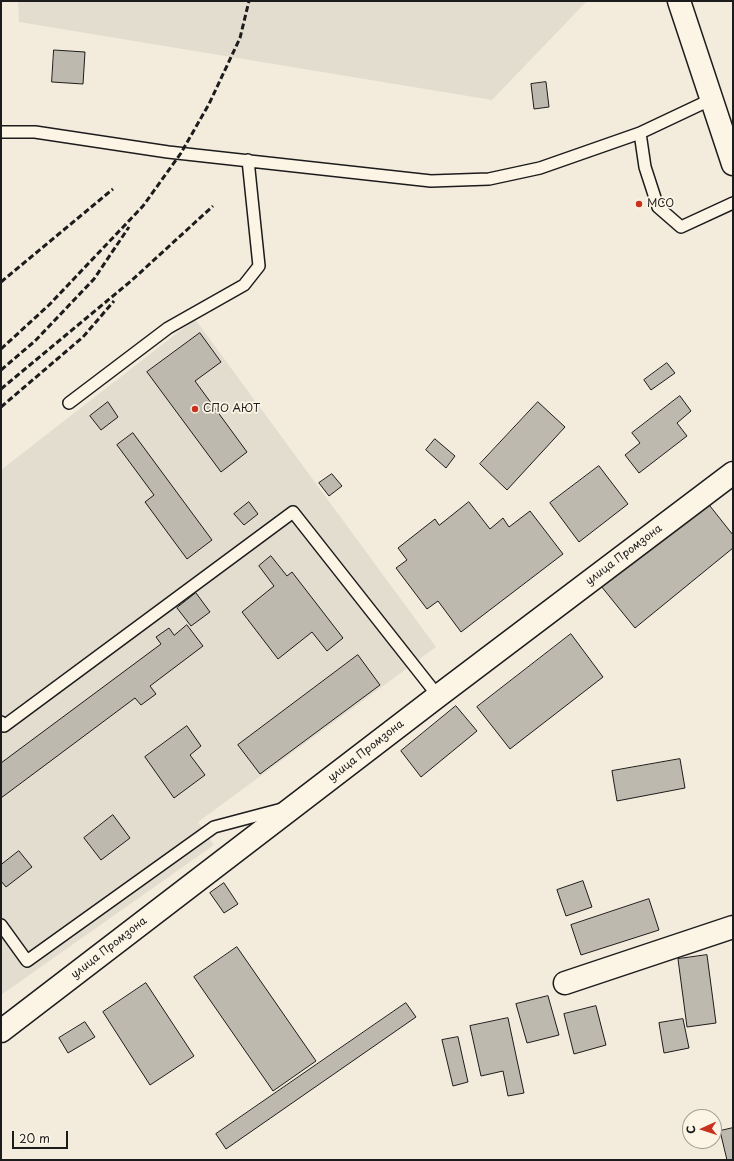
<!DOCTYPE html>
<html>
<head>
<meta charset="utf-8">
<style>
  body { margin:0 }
  #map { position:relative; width:734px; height:1161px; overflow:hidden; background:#f3ecdd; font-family:"Playpen Sans",sans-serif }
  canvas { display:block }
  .frame { position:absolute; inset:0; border:2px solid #1c1c1c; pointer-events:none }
  .north { position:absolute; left:682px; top:1109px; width:40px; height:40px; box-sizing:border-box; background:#fcf5e5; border:1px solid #a29e95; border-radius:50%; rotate:267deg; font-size:11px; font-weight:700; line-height:16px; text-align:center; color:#1c1c1c }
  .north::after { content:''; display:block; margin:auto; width:14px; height:18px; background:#c8321e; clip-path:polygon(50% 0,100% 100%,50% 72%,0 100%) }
  .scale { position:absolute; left:12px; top:1131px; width:56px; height:18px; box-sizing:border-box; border:2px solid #1c1c1c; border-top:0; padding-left:5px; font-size:12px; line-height:14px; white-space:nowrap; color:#1c1c1c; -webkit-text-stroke:3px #fcf5e5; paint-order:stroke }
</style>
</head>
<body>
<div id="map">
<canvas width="734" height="1161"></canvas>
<div class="frame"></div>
<div class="north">С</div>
<div class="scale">20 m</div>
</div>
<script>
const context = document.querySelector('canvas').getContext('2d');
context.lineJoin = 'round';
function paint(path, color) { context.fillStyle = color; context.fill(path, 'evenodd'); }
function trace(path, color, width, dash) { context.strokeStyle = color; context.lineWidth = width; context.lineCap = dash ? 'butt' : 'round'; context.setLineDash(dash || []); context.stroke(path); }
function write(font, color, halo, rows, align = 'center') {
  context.font = font + ' "Playpen Sans",sans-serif'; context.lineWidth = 3.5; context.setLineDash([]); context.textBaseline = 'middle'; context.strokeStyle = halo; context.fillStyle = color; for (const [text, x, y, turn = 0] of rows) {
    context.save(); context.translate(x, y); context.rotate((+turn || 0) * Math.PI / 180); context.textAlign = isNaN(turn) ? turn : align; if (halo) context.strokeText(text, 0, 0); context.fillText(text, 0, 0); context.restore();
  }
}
paint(new Path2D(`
  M18,1h569l-95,99 -473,-78z
  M195,319l241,328 -238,175 16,23 -213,150v-525z`), '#e3ddcf');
const building = new Path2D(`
  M54,50l31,2 -2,32 -31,-2z
  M546,82l3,25 -15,2 -3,-25z
  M200,333l21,29 -26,19 52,71 -26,20 -74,-100z
  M667,363l8,10 -24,17 -7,-10z
  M680,396l11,15 -14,12 10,13 -48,37 -14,-18 15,-12 -8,-10z
  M108,402l10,15 -17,13 -11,-14z
  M538,402l27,25 -58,63 -27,-26z
  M133,433l79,107 -25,19 -42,-57 9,-7 -37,-50z
  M435,439l20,17 -9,12 -20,-18z
  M599,466l29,38 -49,38 -29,-39z
  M332,474l10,12 -13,10 -10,-13z
  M706,501l27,34v13l-98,80 -34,-42z
  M249,502l9,12 -14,11 -10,-11z
  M469,502l21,27 13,-11 6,9 21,-16 33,43 -102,78 -23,-31 -11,8 -31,-41 11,-8 -9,-12 37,-29 4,6z
  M271,556l16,20 5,-4 51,66 -16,13 -15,-19 -34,27 -36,-47 32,-26 -15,-20z
  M196,593l14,19 -19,14 -14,-18z
  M187,625l16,21 -53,40 6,8 -15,11 -6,-7 -134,100v-35l160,-119 -5,-7 13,-9 5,7z
  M571,634l32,43 -93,72 -33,-42z
  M358,655l22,30 -120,89 -22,-29z
  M456,706l21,25 -56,46 -20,-26z
  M187,726l14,20 -11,9 15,20 -31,23 -29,-41z
  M680,759l5,29 -68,13 -5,-30z
  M113,815l17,23 -29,22 -17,-22z
  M19,851l13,16 -26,20 -5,-6v-16z
  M583,881l9,26 -26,9 -9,-26z
  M224,883l14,21 -14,9 -14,-20z
  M649,899l10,31 -78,25 -10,-30z
  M237,947l79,114 -43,30 -79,-114z
  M707,955l9,68 -29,4 -9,-68z
  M146,983l48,73 -44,29 -47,-73z
  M548,996l11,39 -32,8 -11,-39z
  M406,1003l10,14 -190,132 -10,-15z
  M596,1006l10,39 -32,9 -10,-40z
  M508,1018l16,75 -16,3 -5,-25 -22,5 -11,-50z
  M683,1019l6,29 -25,5 -5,-30z
  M85,1022l10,15 -27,16 -9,-15z
  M458,1037l10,45 -15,4 -11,-46z
  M733,1128v32h-6l-7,-29z`);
paint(building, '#beb9ae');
trace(building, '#1c1c1c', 1);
const lane = new Path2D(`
  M1,132h34l133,20 263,29 58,-2 51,-11 100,-35 72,-34
  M640,133l5,34 13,40 23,20 52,-24
  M69,403l99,-75 76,-43 15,-19 -11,-106
  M1,722l3,4 289,-214 145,184
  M1,925l26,36 187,-134 68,-18`);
const street = new Path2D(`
  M565,983l168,-56`);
const secondary = new Path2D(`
  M679,1l54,163
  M1,1031l437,-335 295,-223`);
trace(lane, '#1c1c1c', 14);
trace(street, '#1c1c1c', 25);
trace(secondary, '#1c1c1c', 25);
trace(lane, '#fcf5e5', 11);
trace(street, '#fcf5e5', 22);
trace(secondary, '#fcf5e5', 22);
trace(new Path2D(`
  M1,282l112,-93
  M1,349l48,-44 94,-99 38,-53 28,-49 31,-66 9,-37
  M1,370l34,-29 59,-62 35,-52
  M1,389l130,-108 82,-75
  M1,407l82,-70 31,-36`), '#1c1c1c', 3, [6, 3]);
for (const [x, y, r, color] of [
  [639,204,4,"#c8321e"],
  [195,409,4,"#c8321e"]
]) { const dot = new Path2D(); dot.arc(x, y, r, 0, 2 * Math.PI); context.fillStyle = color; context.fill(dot); trace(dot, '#fcf5e5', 1.5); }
write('11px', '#1c1c1c', '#fcf5e5', [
  ["МСО",647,204],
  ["СПО АЮТ",203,409]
], 'left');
write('11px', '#1c1c1c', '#fcf5e5', [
  ["улица Промзона",624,555,-37],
  ["улица Промзона",366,751,-38],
  ["улица Промзона",109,948,-38]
]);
</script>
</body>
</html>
